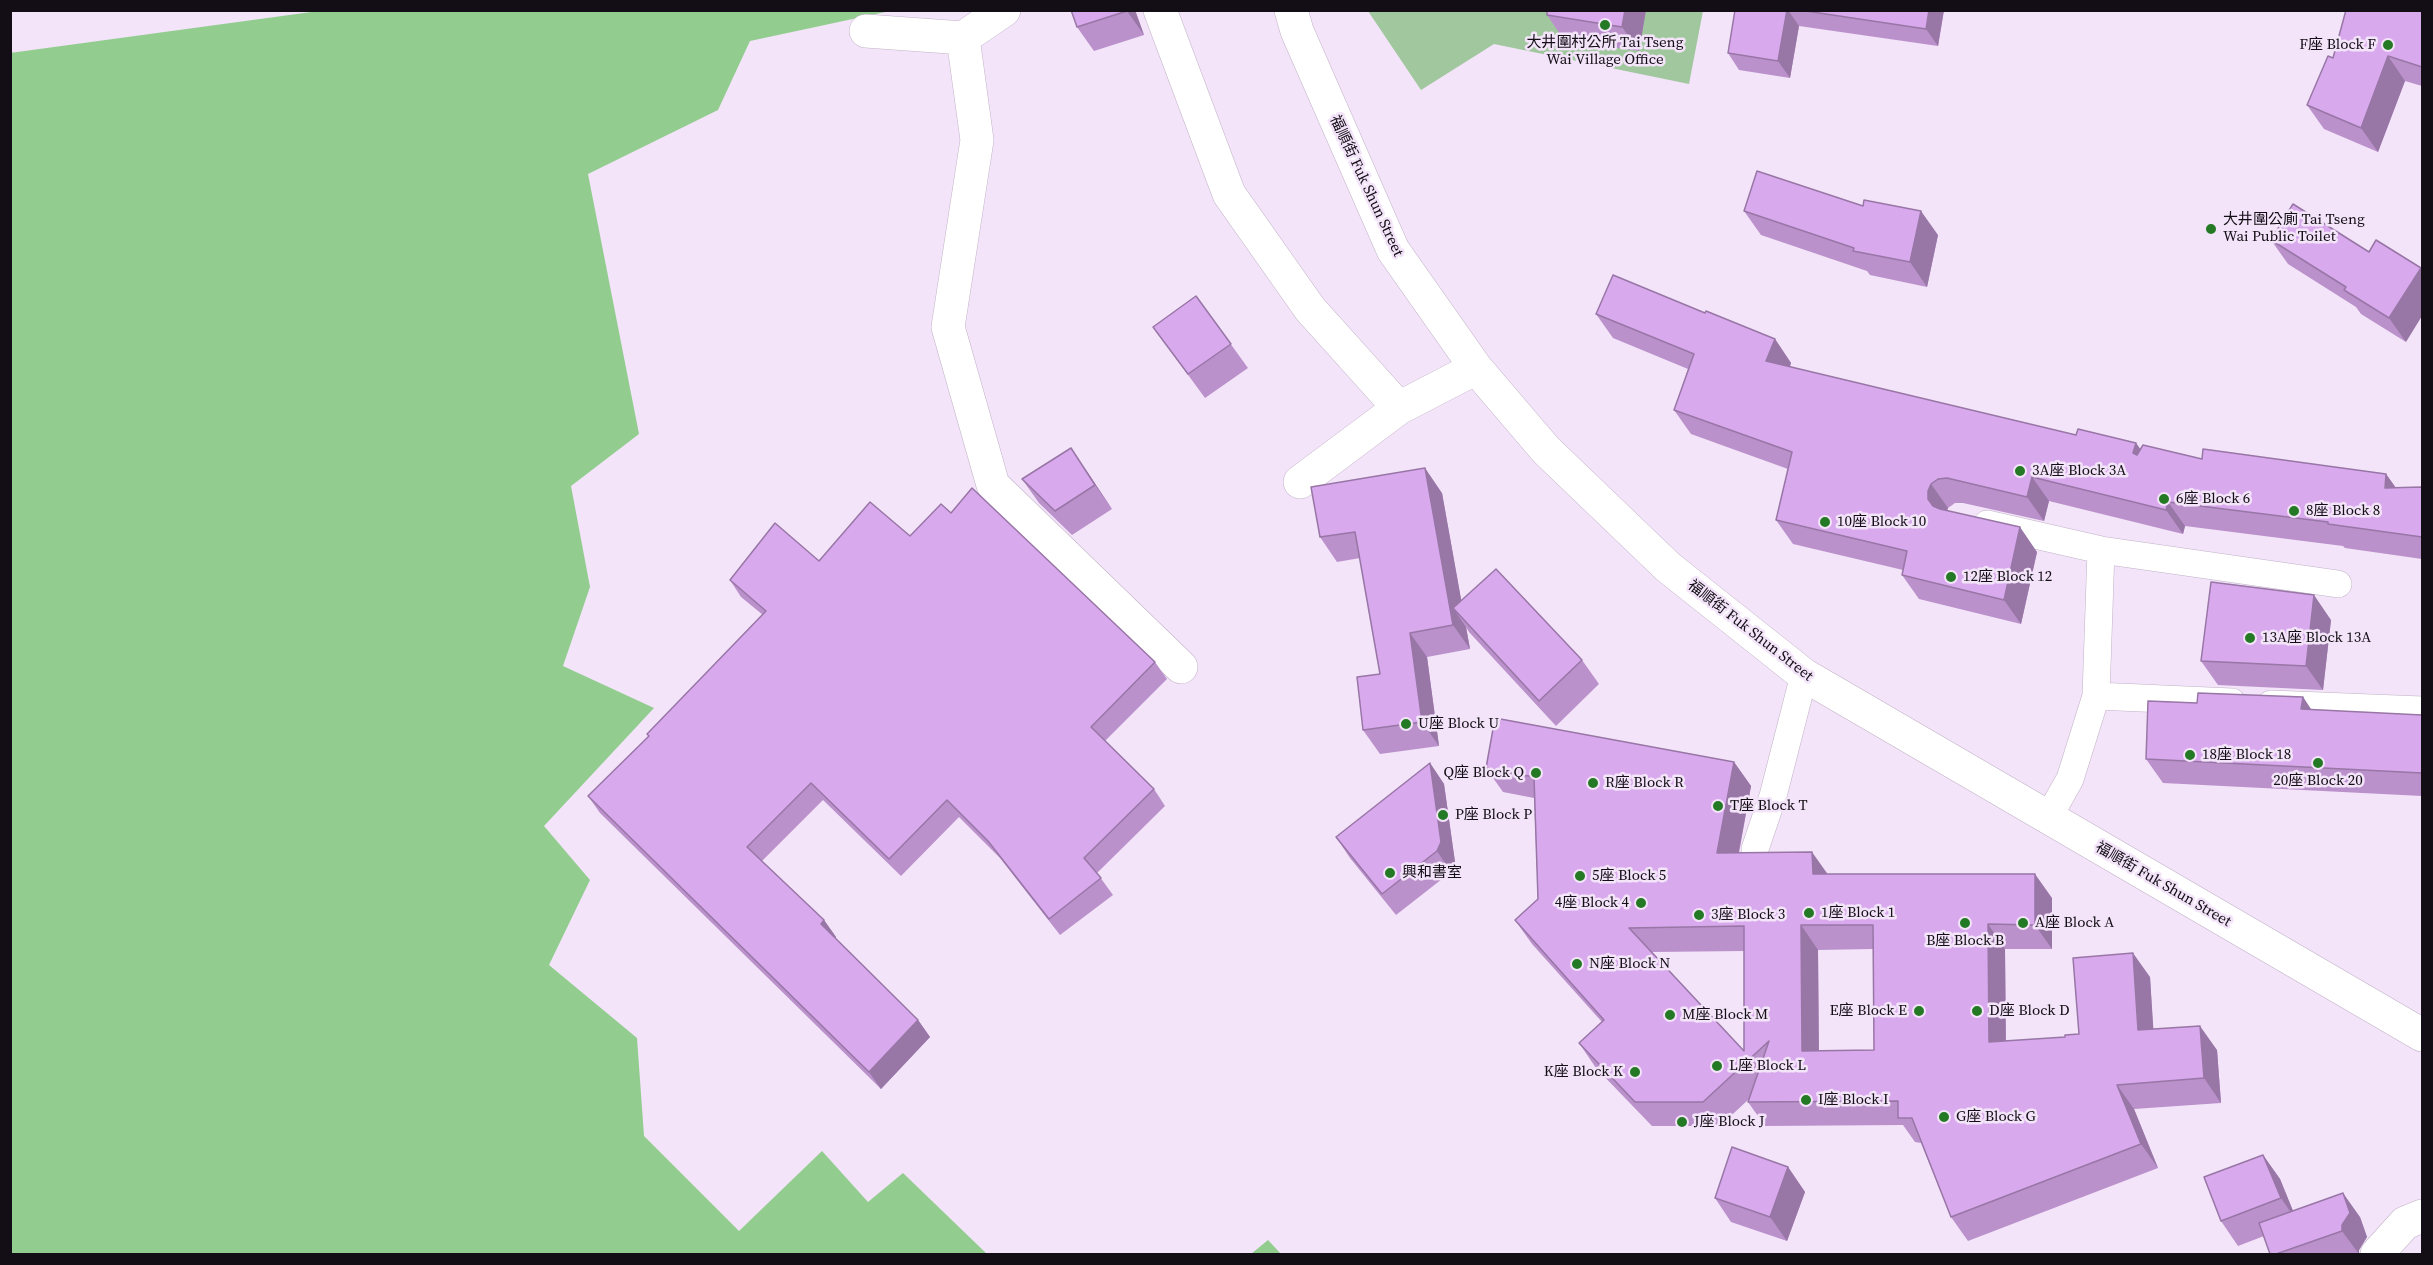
<!DOCTYPE html>
<html>
<head>
<meta charset="utf-8">
<style>
  body { margin:0 }
  #map { position:relative; width:2433px; height:1265px; overflow:hidden; background:#f3e4f9; font-family:"Source Serif 4",serif }
  canvas { display:block }
  .frame { position:absolute; inset:0; border:12px solid #130e15; pointer-events:none }
</style>
</head>
<body>
<div id="map">
<canvas width="2433" height="1265"></canvas>
<div class="frame"></div>
</div>
<script>
const context = document.querySelector('canvas').getContext('2d');
context.lineJoin = 'round';
function paint(path, color) { context.fillStyle = color; context.fill(path, 'evenodd'); }
function trace(path, color, width, dash) { context.strokeStyle = color; context.lineWidth = width; context.lineCap = dash ? 'butt' : 'round'; context.setLineDash(dash || []); context.stroke(path); }
function write(font, color, halo, rows, align = 'center') {
  context.font = font + ' "Source Serif 4","Noto Sans TC",serif'; context.lineWidth = 5; context.setLineDash([]); context.textBaseline = 'middle'; context.strokeStyle = halo; context.fillStyle = color; for (const [text, x, y, turn = 0] of rows) {
    context.save(); context.translate(x, y); context.rotate((+turn || 0) * Math.PI / 180); context.textAlign = isNaN(turn) ? turn : align; if (halo) context.strokeText(text, 0, 0); context.fillText(text, 0, 0); context.restore();
  }
}
paint(new Path2D(`
  M1368,11h335l-14,73 -195,-40 -73,46z`), '#a1c79e');
paint(new Path2D(`
  M326,10l564,1 -140,30 -32,69 -130,64 51,260 -68,52 19,101 -27,79 91,42 -110,118 46,54 -41,85 88,73 7,98 95,95 83,-80 46,51 35,-29 84,81h-976l-1,-1201z
  M1268,1240l13,14h-30z`), '#92cd8f');
const service = new Path2D(`
  M1987,524l114,26 237,34
  M2096,696l136,6
  M2271,704l151,6
  M2048,818l22,-39 26,-83 5,-146
  M1755,849l18,-53 31,-121`);
const minor = new Path2D(`
  M1160,10l69,184 81,115 89,99
  M1291,10l6,21 96,219 83,118 70,82 122,117 136,108 618,360
  M866,31l97,7 41,-28
  M963,38l14,102 -29,187 45,158 188,182
  M1300,482l99,-74 77,-40
  M2377,1254l28,-31 17,-7`);
trace(service, '#c0b2c6', 28);
trace(minor, '#c0b2c6', 34);
trace(service, '#fff', 27);
trace(minor, '#fff', 33);
paint(new Path2D(`
  M1071,10h64l9,25 -50,16 -17,-24z
  M1547,10h99l-7,41 -75,-11 -17,-25z
  M1735,10h209l-6,36 -139,-20 -9,52 -51,-8 -11,-17z
  M2422,10v76l-17,-5 -27,71 -54,-23 -17,-24 26,-47z
  M1744,211l194,24 -11,52 -57,-12 -3,-4 -106,-36z
  M2271,240l98,12 37,90 -45,-28 -5,-7 -68,-43z
  M1196,296l52,72 -43,30 -52,-71z
  M1705,313l70,26 16,24 -1,4 286,68 60,8 4,6 62,10 184,15 10,14 26,-1v72l-77,-11 -2,-2 -158,-20 -2,8 -134,-33 -5,20 -81,-18h-8l-7,5 -1,3 90,41 -16,72 -102,-25 -17,-24 1,-5 -110,-26 -17,-24 12,-51 -97,-35 -17,-24 14,-41 -75,-31 -17,-24z
  M1088,473l24,36 -40,26 -33,-32 -17,-24z
  M1442,493l19,107 121,60 17,24 -43,42 -87,-94 -3,-5 4,22 -43,8 12,89 -59,8 -17,-24 17,-56 -20,-116 -23,4 -17,-25z
  M951,513l204,149 12,17 -62,62 49,48 11,17 -68,67 16,22 -53,40 -60,-77 -41,-41 -58,59 -78,-76 -61,61 62,59 12,17 -1,1 83,82 12,17 -49,52 -281,-276 -12,-17 61,-59 -2,-3 116,-119 -22,-18 -11,-17 89,-19 91,-25z
  M2331,620l-8,70 -105,-5 -17,-24z
  M2303,697l8,13 111,5v81l-259,-13 -17,-24z
  M1734,762l17,24 -12,67 89,21 224,24v51h-47l1,92 59,-4 14,-3 71,-57 3,52 64,21 4,53 -87,6 24,59 -190,73 -17,-24 -30,-74 -6,-1 -12,-17 -138,1 -17,-24 1,-3 -29,27h-68l-56,-58 -17,-25 23,-21 -70,-78 -17,-24 23,-21 -4,-101 -31,-6 -17,-24zM1873,949l1,101 -55,1 -1,-101zM1744,951v100l-92,-99z
  M1430,763l14,21 11,78 -4,10 -55,43 -46,-57 -14,-21z
  M2263,1155l17,24 13,32 67,6 7,20 -8,13v4h-89l-6,-18 -26,10 -17,-25z
  M1788,1167l17,25 -18,49 -56,-19 -16,-24z`), '#bb91cc');
paint(new Path2D(`
  M1127,10h8l9,25 -17,-24z
  M1625,10h21l-7,41 -17,-24z
  M1787,10h1l11,16 -9,52 -12,-17z
  M1929,10h15l-6,36 -12,-17z
  M2388,56l17,25 -27,71 -17,-24z
  M1921,211l17,24 -11,52 -17,-25z
  M2421,268l1,3v45l-16,26 -17,-24z
  M1775,339l16,24 -9,22 -16,-24z
  M2136,443l17,24 -20,-14z
  M1071,448l17,25 24,36 -17,-24z
  M1425,468l17,25 23,128 -12,-13 13,19 4,22 -17,-24z
  M2386,474l17,24 -18,-10z
  M2032,477l17,24 -5,20 -17,-24z
  M1931,484l17,24 -3,7v8l-17,-24v-8z
  M2168,502l17,24 -2,8 -17,-24z
  M2020,527l17,25 -16,72 -17,-24z
  M2314,595l17,25 -8,70 -17,-24z
  M1410,633l17,24 12,89 -17,-24z
  M2303,697l16,24 -18,-12z
  M1734,762l17,24 -17,91 -17,-24z
  M1430,763l14,21 11,78 -4,10 -14,-21z
  M1812,852l17,24 -16,-2z
  M2035,874l17,24v51l-17,-24z
  M824,920l12,17 -3,4 -12,-17z
  M1988,924l17,25 1,117 -17,-24z
  M1801,925l17,25 1,125 -17,-24z
  M2133,953l17,24 5,77 -17,-24z
  M918,1020l12,17 -49,52 -12,-17z
  M2200,1026l17,24 4,53 -17,-25z
  M2117,1085l17,24 24,59 -17,-24z
  M2263,1155l17,24 18,44 -17,-25z
  M1788,1167l17,25 -18,49 -17,-24z
  M2343,1193l17,24 7,20 -8,13v4l-17,-23z`), '#9876a6');
const building = new Path2D(`
  M1071,10h56v1l-50,16z
  M1547,10h78l-3,17 -75,-12z
  M1735,10h52l-9,51 -50,-8z
  M1799,10h130l-3,19z
  M2346,10h76v57l-34,-11 -27,72 -54,-23 21,-49 5,2z
  M1757,171l106,35 1,-6 57,11 -11,51 -57,-11 1,-3 -110,-37z
  M2293,204l76,48 7,-12 45,28 -32,50 -45,-28 2,-3 -75,-47z
  M1613,275l92,38 1,-2 69,28 -9,22 310,74 2,-6 58,14 -3,10 4,2 6,-10 59,14 1,-10 183,25 -1,14 37,-1v50l-94,-13v-2l-160,-20 -2,8 -134,-33 -5,20 -80,-19 -9,1 -7,5 -3,7v8l5,7 7,3 80,18 -16,73 -102,-25 5,-24 -131,-31 16,-68 -118,-42 20,-56 -98,-40z
  M1196,296l35,48 -43,30 -35,-47z
  M1071,448l24,37 -40,26 -33,-32z
  M1425,468l28,157 -43,8 12,89 -59,8 -6,-53 23,-3 -25,-142 -35,5 -9,-50z
  M972,488l183,174 -64,65 63,62 -70,69 17,20 -52,41 -61,-78 -41,-41 -58,59 -78,-76 -64,64 77,73 -3,4 97,96 -49,52 -281,-276 61,-60 -2,-2 119,-123 -36,-31 45,-57 44,38 51,-59 40,34 31,-32 10,9z
  M1496,569l86,91 -43,41 -86,-93z
  M2211,582l103,13 -8,71 -105,-5z
  M2198,693l105,4 -2,12 121,6v58l-276,-14 2,-58 49,2z
  M1495,718l239,44 -17,91 95,-1 1,22h222v51l-47,-1 1,118 76,-5v-2l14,-1 -6,-76 60,-5 5,77 62,-4 4,52 -87,7 24,59 -190,73 -39,-99h-14v-17l-150,1 21,-61 -66,61h-68l-56,-59 25,-23 -89,-100 23,-21 -4,-122 -48,-9zM1801,925h72l1,125 -72,1zM1744,926v125l-115,-123z
  M1430,763l11,79 -4,9 -55,43 -46,-57z
  M1732,1147l56,20 -18,50 -55,-19z
  M2263,1155l18,43 -60,23 -17,-44z
  M2343,1193l7,20 -8,12v6l-66,23h-6l-11,-31z`);
paint(building, '#d9a9ed');
trace(building, '#9876a6', 1.5);
for (const [x, y, r, color] of [
  [1605,25,6,"#247924"],
  [2388,45,6,"#247924"],
  [2211,229,6,"#247924"],
  [2020,471,6,"#247924"],
  [2164,499,6,"#247924"],
  [2294,511,6,"#247924"],
  [1825,522,6,"#247924"],
  [1951,577,6,"#247924"],
  [2250,638,6,"#247924"],
  [1406,724,6,"#247924"],
  [2190,755,6,"#247924"],
  [2318,763,6,"#247924"],
  [1536,773,6,"#247924"],
  [1593,783,6,"#247924"],
  [1718,806,6,"#247924"],
  [1443,815,6,"#247924"],
  [1390,873,6,"#247924"],
  [1580,876,6,"#247924"],
  [1641,903,6,"#247924"],
  [1809,913,6,"#247924"],
  [1699,915,6,"#247924"],
  [1965,923,6,"#247924"],
  [2023,923,6,"#247924"],
  [1577,964,6,"#247924"],
  [1919,1011,6,"#247924"],
  [1977,1011,6,"#247924"],
  [1670,1015,6,"#247924"],
  [1717,1066,6,"#247924"],
  [1635,1072,6,"#247924"],
  [1806,1100,6,"#247924"],
  [1944,1117,6,"#247924"],
  [1682,1122,6,"#247924"]
]) { const dot = new Path2D(); dot.arc(x, y, r, 0, 2 * Math.PI); context.fillStyle = color; context.fill(dot); trace(dot, '#f3e4f9', 2); }
write('15px', '#130e15', '#f3e4f9', [
  ["大井圍村公所 Tai Tseng",1605,43,"center"],
  ["Wai Village Office",1605,60,"center"],
  ["F座 Block F",2376,45,"right"],
  ["大井圍公廁 Tai Tseng",2223,220],
  ["Wai Public Toilet",2223,237],
  ["3A座 Block 3A",2032,471],
  ["6座 Block 6",2176,499],
  ["8座 Block 8",2306,511],
  ["10座 Block 10",1837,522],
  ["12座 Block 12",1963,577],
  ["13A座 Block 13A",2262,638],
  ["U座 Block U",1418,724],
  ["18座 Block 18",2202,755],
  ["Q座 Block Q",1524,773,"right"],
  ["20座 Block 20",2318,781,"center"],
  ["R座 Block R",1605,783],
  ["T座 Block T",1730,806],
  ["P座 Block P",1455,815],
  ["興和書室",1402,873],
  ["5座 Block 5",1592,876],
  ["4座 Block 4",1629,903,"right"],
  ["1座 Block 1",1821,913],
  ["3座 Block 3",1711,915],
  ["A座 Block A",2035,923],
  ["B座 Block B",1965,941,"center"],
  ["N座 Block N",1589,964],
  ["E座 Block E",1907,1011,"right"],
  ["D座 Block D",1989,1011],
  ["M座 Block M",1682,1015],
  ["L座 Block L",1729,1066],
  ["K座 Block K",1623,1072,"right"],
  ["I座 Block I",1818,1100],
  ["G座 Block G",1956,1117],
  ["J座 Block J",1694,1122]
], 'left');
write('15px', '#130e15', '#f3e4f9', [
  ["福順街 Fuk Shun Street",1366,186,65],
  ["福順街 Fuk Shun Street",1750,631,38],
  ["福順街 Fuk Shun Street",2163,885,30]
]);
</script>
</body>
</html>
